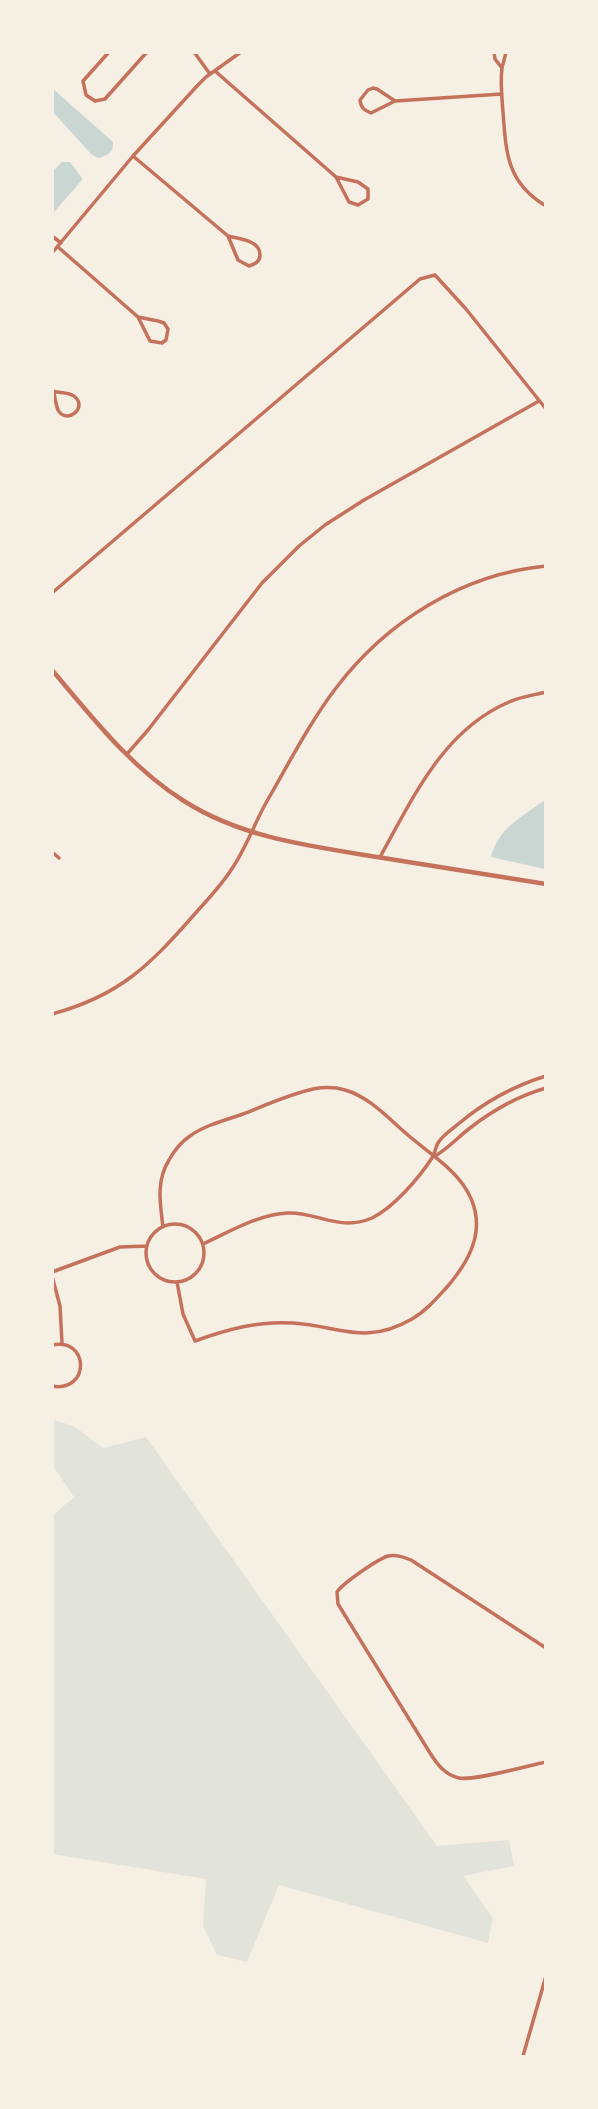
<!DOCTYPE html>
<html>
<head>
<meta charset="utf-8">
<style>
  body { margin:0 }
  #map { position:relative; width:598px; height:2109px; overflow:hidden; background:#f6efe4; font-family:Inter,sans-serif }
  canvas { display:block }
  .frame { position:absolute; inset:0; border:54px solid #f6efe4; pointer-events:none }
</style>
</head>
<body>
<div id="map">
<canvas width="598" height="2109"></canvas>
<div class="frame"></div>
</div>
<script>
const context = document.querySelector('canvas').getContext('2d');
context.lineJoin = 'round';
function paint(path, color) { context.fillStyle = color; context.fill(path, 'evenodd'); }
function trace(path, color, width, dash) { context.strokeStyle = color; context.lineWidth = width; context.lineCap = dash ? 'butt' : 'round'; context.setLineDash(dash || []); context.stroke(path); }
paint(new Path2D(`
  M53,1420l21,6 29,22 43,-11 291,409 72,-6 5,26 -51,10 30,42 -5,25 -209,-58 -32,77 -30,-7 -14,-29 3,-47 -153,-25v-339l21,-18 -21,-31z`), '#e2e4dc');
paint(new Path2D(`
  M53,89l60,53c1,10 -5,14 -15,16l-7,-4 -38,-42z
  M62,162h8l12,16v2l-28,32 -1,-41z
  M545,800v69l-54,-12c7,-29 31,-40 54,-57z`), '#c9d6d2');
trace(new Path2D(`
  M109,52l-26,29 3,14 9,6 10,-2 42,-47
  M194,52l16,22
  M494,52l1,7 7,9
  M506,52c-1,6 -3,11 -4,16 -2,14 0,30 1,44 3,41 4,71 43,94
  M215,71l121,106 13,25 9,3 10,-6v-10l-10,-7 -22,-5
  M395,101l-24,12c-7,-3 -10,-5 -11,-13l8,-10 5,-2 4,1 18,12 107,-7
  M133,156l95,80 10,24 11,6c6,-2 11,-4 11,-11 0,-15 -21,-16 -32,-19
  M52,236l9,7
  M58,247l80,70 12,24 12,2 4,-3 2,-11 -4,-6 -6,-2 -20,-4
  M52,253l81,-97 64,-70 9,-9 35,-25
  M52,391c7,2 17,1 22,5 15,12 -8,29 -16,14 -2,-5 -3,-12 -4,-17
  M52,593l368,-314 15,-4 31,34 80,100
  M127,754l21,-24 114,-147 37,-37 26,-21 39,-25 175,-99
  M52,852l7,6
  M380,857c33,-59 63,-127 129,-155 11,-5 25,-7 37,-10
  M52,1014c67,-18 97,-48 141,-98 14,-16 29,-31 40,-49 14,-21 22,-45 34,-66 22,-38 43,-79 69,-113 50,-66 126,-114 210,-122
  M435,1156c14,-8 23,-19 35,-28 23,-18 48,-32 76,-40
  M146 1253a29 29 0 1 1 58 0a29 29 0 1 1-58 0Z
  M163,1227c-3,-24 -7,-46 6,-67 5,-9 12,-18 21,-24 15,-11 36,-16 53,-22 23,-9 47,-20 70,-25 11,-2 22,-2 32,1 25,7 45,30 64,46 19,16 41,30 55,50 25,37 9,71 -17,101 -11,12 -21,24 -35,32 -47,27 -72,7 -119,4 -35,-2 -65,6 -98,18l-12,-27 -6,-32
  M203,1244c26,-12 56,-30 85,-31 30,-1 52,19 84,5 21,-10 47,-40 60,-60 3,-4 3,-10 6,-15 4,-7 13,-13 19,-18 26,-22 56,-39 89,-49
  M52,1272l68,-25 27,-1
  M52,1276l8,30 2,37
  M52,1345c38,-8 38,48 0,41
  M546,1648l-135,-88c-7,-3 -15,-6 -23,-4 -10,3 -45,27 -51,36l1,12 92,149c7,11 15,22 29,25 15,3 68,-12 87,-16
  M523,2056l23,-80`), '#c5725c', 3.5);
trace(new Path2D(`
  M52,670c40,47 79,98 132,131 58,37 126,45 193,56 56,9 112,18 169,27`), '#c5725c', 4.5);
</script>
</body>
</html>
